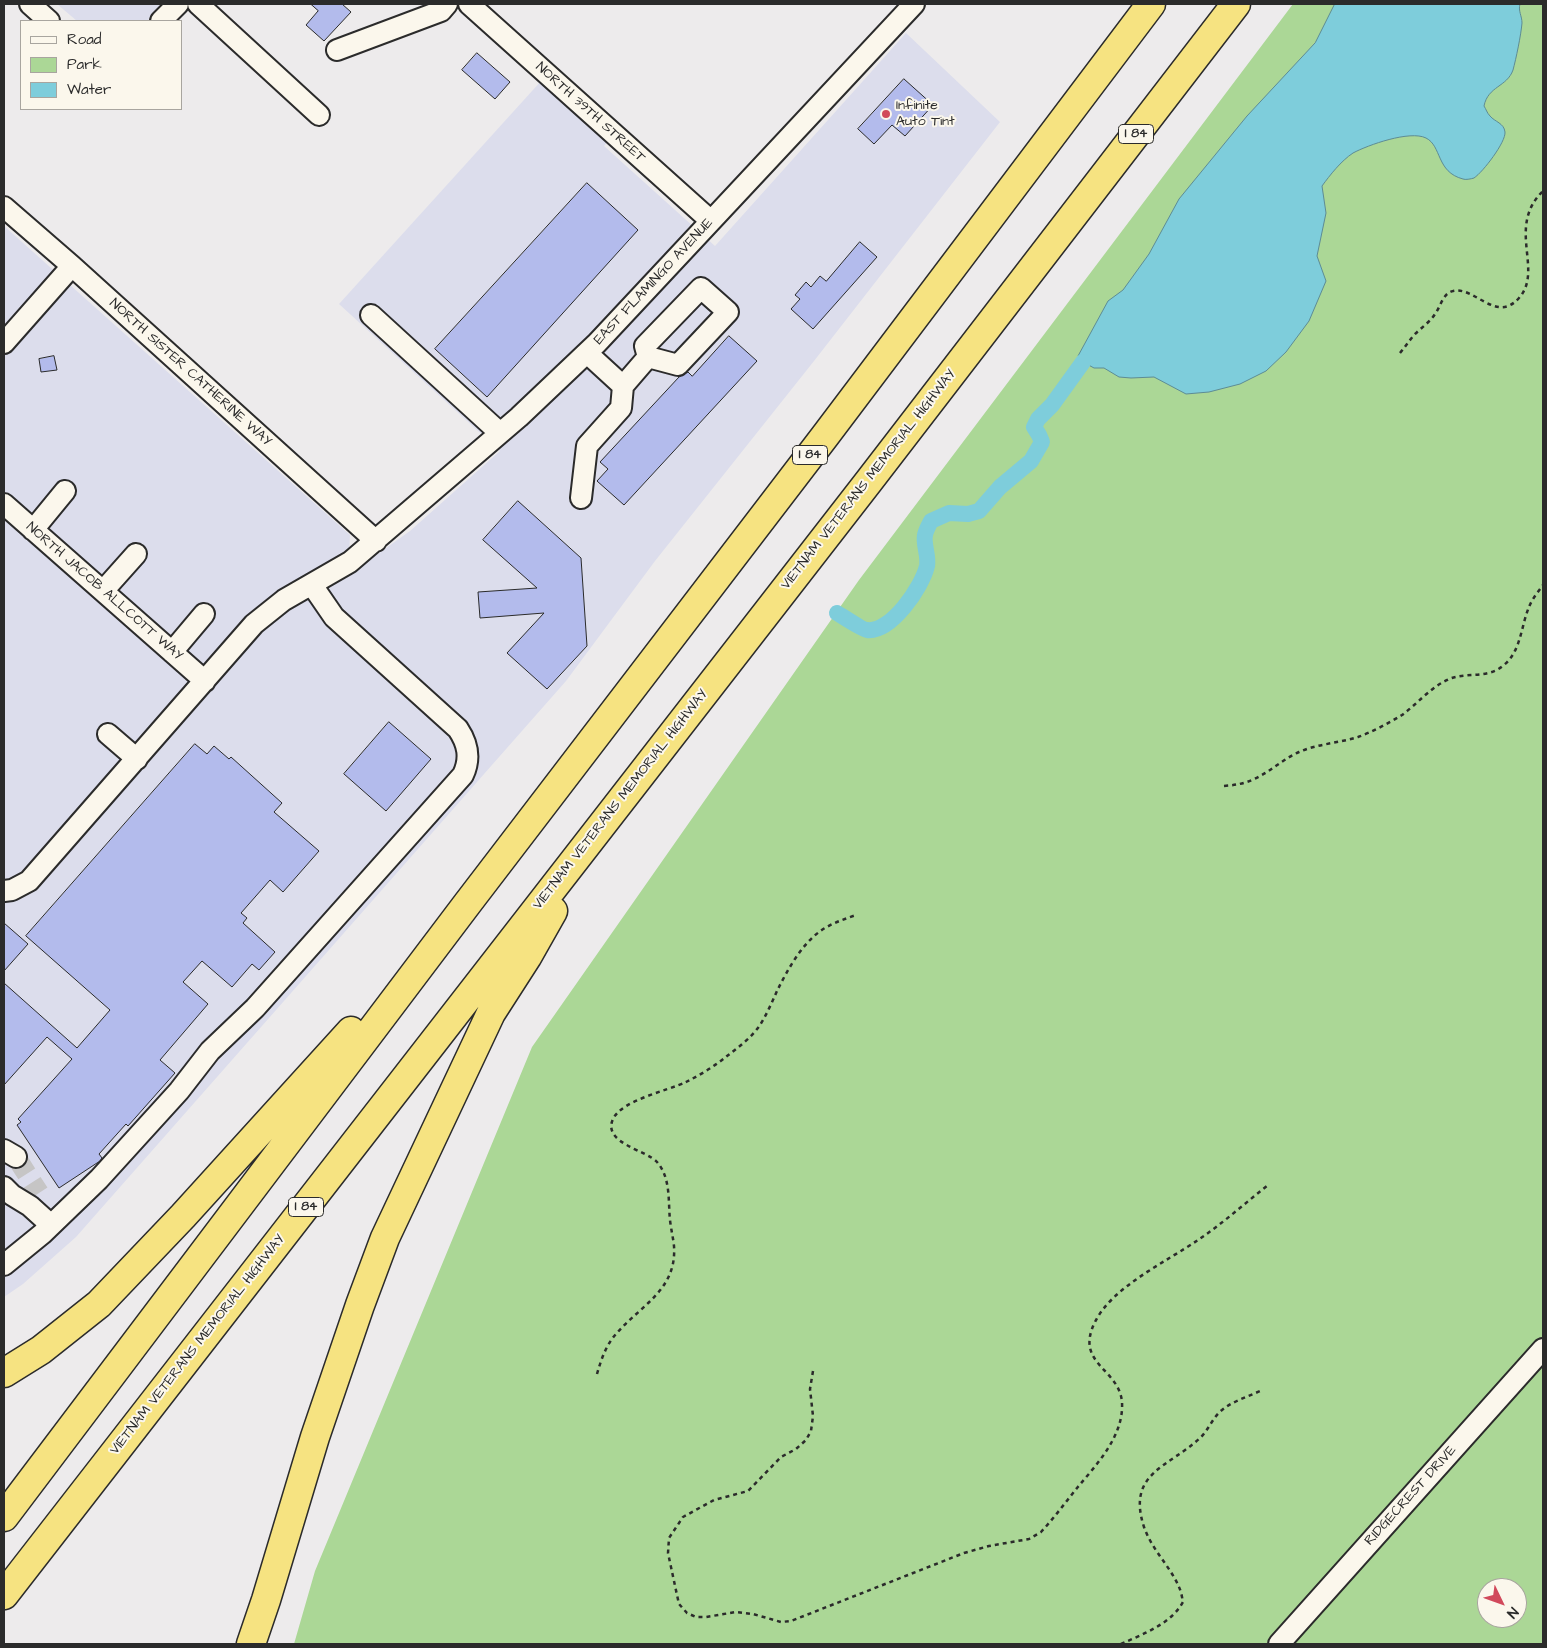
<!DOCTYPE html>
<html>
<head>
<meta charset="utf-8">
<style>
  body { margin:0 }
  #map { position:relative; width:1547px; height:1648px; overflow:hidden; background:#edebec; font-family:"Architects Daughter",sans-serif }
  canvas { display:block }
  .frame { position:absolute; inset:0; border:5px solid #2b2b2b; pointer-events:none }
  .legend { position:absolute; left:20px; top:20px; width:162px; height:90px; box-sizing:border-box; background:#fbf7ec; border:1px solid #a8a59f; margin:0; padding:6px 9px; list-style:none; font-size:15px; color:#2b2b2b }
  .legend li { display:flex; align-items:center; gap:10px; height:25px }
  .legend b { width:25px; border:1px solid #a8a59f }
  .north { position:absolute; left:1477px; top:1578px; width:50px; height:50px; box-sizing:border-box; background:#fbf7ec; border:1px solid #a8a59f; border-radius:50%; rotate:132deg; font-size:14px; font-weight:700; line-height:20px; text-align:center; color:#2b2b2b }
  .north::after { content:''; display:block; margin:auto; width:18px; height:22px; background:#d1495b; clip-path:polygon(50% 0,100% 100%,50% 72%,0 100%) }
</style>
</head>
<body>
<div id="map">
<canvas width="1547" height="1648"></canvas>
<div class="frame"></div>
<ul class="legend">
<li><b style="height:6px;background:#fbf7ec"></b>Road</li>
<li><b style="height:14px;background:#abd796"></b>Park</li>
<li><b style="height:14px;background:#7ecddb"></b>Water</li>
</ul>
<div class="north">N</div>
</div>
<script>
const context = document.querySelector('canvas').getContext('2d');
context.lineJoin = 'round';
function paint(path, color) { context.fillStyle = color; context.fill(path, 'evenodd'); }
function trace(path, color, width, dash) { context.strokeStyle = color; context.lineWidth = width; context.lineCap = dash ? 'butt' : 'round'; context.setLineDash(dash || []); context.stroke(path); }
function write(font, color, halo, rows, align = 'center') {
  context.font = font + ' "Architects Daughter",sans-serif'; context.lineWidth = 4; context.setLineDash([]); context.textBaseline = 'middle'; context.strokeStyle = halo; context.fillStyle = color; for (const [text, x, y, turn = 0] of rows) {
    context.save(); context.translate(x, y); context.rotate((+turn || 0) * Math.PI / 180); context.textAlign = isNaN(turn) ? turn : align; if (halo) context.strokeText(text, 0, 0); context.fillText(text, 0, 0); context.restore();
  }
}
paint(new Path2D(`
  M57,4h106l-16,17h-70z
  M906,33l94,89 -186,239 -159,200 -89,120 -490,556 -53,47 -19,13v-1071l346,309 -2,40 62,-44 90,-80 -161,-147 203,-224 67,60 -5,6 111,100z`), '#dcddec');
paint(new Path2D(`
  M1293,4h250v1640h-1249l21,-73 217,-524 327,-467zM1487,1588h30v30h-30z`), '#abd796');
const water = new Path2D(`
  M1335,4h185c-2,7 2,12 2,19 -1,12 -6,36 -9,47 -6,17 -25,16 -29,36 2,3 3,7 6,10 5,6 14,7 15,16 1,10 -22,40 -31,46 -3,1 -9,2 -11,1 -27,-7 -21,-33 -37,-41 -16,-8 -58,7 -73,15 -12,8 -23,22 -31,33l4,27 -9,43 9,25 -17,40 -23,31 -20,19 -26,13 -31,8 -23,2 -32,-17 -23,1 -12,-1 -15,-9h-10l-11,-6 -5,-6 30,-55 15,-11 26,-36 30,-55 68,-83 68,-73z`);
paint(water, '#7ecddb');
trace(water, '#5d8c95', 1);
trace(new Path2D(`
  M837,613c5,3 26,17 30,17 24,3 55,-43 60,-64 2,-11 -4,-21 -2,-31 1,-5 4,-10 6,-14l18,-8 19,1 11,-3 21,-24 31,-26 11,-19 -3,-7 -5,-8 4,-8 14,-14 31,-43`), '#7ecddb', 16);
const building = new Path2D(`
  M311,4h31l9,8 -27,29 -18,-16 12,-14z
  M477,53l33,29 -15,17 -33,-29z
  M904,79l29,26 -28,31 -13,-11 -18,19 -16,-15z
  M587,183l51,47 -151,167 -52,-48z
  M860,242l17,15 -64,72 -22,-20 9,-10 -5,-4 11,-13 5,5 9,-11 6,5z
  M729,336l28,25 -133,144 -27,-24 11,-12 -8,-7 79,-85 9,-5 4,4z
  M54,356l3,14 -16,2 -2,-13z
  M518,501l63,57 6,88 -40,43 -40,-36 37,-40 -64,5 -2,-26 59,-4 -54,-48z
  M389,722l42,37 -45,52 -42,-37z
  M195,744l12,10 7,-8 15,13 2,-2 51,46 -8,9 45,39 -36,41 -13,-12 -29,33 6,5 -4,5 32,29 -16,18 -7,-6 -20,23 -30,-26 -19,21 25,22 -48,56 15,13 -47,53 -2,-2 -27,30 3,4 -2,3 -41,27 -42,-63 4,-3 -3,-3 54,-60 -25,-22 -43,48v-102l73,65 33,-38 -84,-74z
  M4,923l24,21 -24,27z`);
paint(building, '#b3bbec');
trace(building, '#2b2b2b', 1);
trace(new Path2D(`
  M16,1157l23,36`), '#c6c5c5', 20, [20, 10]);
const minor = new Path2D(`
  M30,4l19,17
  M198,4l121,111
  M469,4l242,217
  M161,21l17,-17
  M337,50l104,-39 6,-7
  M4,207l68,59 304,275
  M371,315l129,118
  M4,343l68,-77
  M587,353l36,33 25,-29 30,8 50,-53 -27,-24 -56,58 3,11
  M581,498l6,-52 34,-38 2,-22
  M4,504l201,177
  M33,530l32,-39
  M103,591l33,-37
  M172,652l32,-38
  M108,734l29,25
  M4,891l8,-1 17,-9 225,-257 30,-24 66,-38 169,-145 78,-74 317,-339
  M4,1150l12,7
  M4,1187l8,8 18,11 21,19
  M4,1265l38,-31 57,-55 80,-88 31,-40 45,-43 208,-233c8,-17 5,-31 -5,-46l-124,-112 -22,-32
  M1279,1644l264,-295`);
const highway = new Path2D(`
  M4,1373l37,-23 58,-46 84,-88 168,-185
  M4,1517l463,-613 358,-468 326,-432
  M4,1595l865,-1114 367,-477
  M251,1644l15,-44 49,-163 45,-132 25,-67 106,-225 36,-56 26,-46`);
trace(minor, '#2b2b2b', 24);
trace(highway, '#2b2b2b', 31);
trace(new Path2D(`
  M1400,353c5,-6 9,-12 14,-18 7,-7 16,-13 21,-21 6,-8 8,-21 18,-23 22,-5 43,33 66,7 25,-28 -13,-71 24,-107
  M1224,786c11,-1 20,-2 30,-7 16,-7 29,-20 45,-27 18,-8 40,-9 59,-15 14,-5 31,-14 44,-22 15,-11 28,-27 45,-35 18,-9 40,0 57,-15 17,-14 17,-39 25,-58 3,-8 9,-15 14,-22
  M813,1371l-3,18 3,27 -2,15 -5,9 -10,9 -15,8 -33,34 -34,9 -31,17 -14,21 -1,15 9,42 2,9 8,9 9,4h10l30,-5 17,2 28,8 10,-1 173,-68 25,-7 40,-7 12,-7c13,-14 24,-29 36,-44 20,-24 47,-52 45,-86 -3,-34 -48,-38 -27,-80 17,-35 71,-60 103,-82 24,-16 46,-36 69,-54
  M597,1374c4,-14 9,-29 19,-40 25,-29 61,-44 58,-88 -1,-9 -3,-17 -4,-26 -2,-19 1,-42 -13,-58 -11,-12 -55,-19 -44,-43 9,-19 54,-28 73,-37 14,-7 29,-16 41,-26 12,-9 25,-19 33,-31 7,-11 12,-23 17,-34 11,-22 26,-50 48,-63 10,-6 20,-9 31,-13
  M1121,1644c22,-10 50,-20 62,-42 -1,-5 -2,-11 -4,-15 -9,-21 -27,-37 -35,-60 -18,-55 26,-60 57,-90 8,-8 12,-20 21,-27 11,-9 25,-13 38,-19`), '#2b2b2b', 2.5, [4, 4]);
trace(minor, '#fbf7ec', 20);
trace(highway, '#f6e381', 28);
for (const [x, y, r, color] of [
  [886,114,5,"#d1495b"]
]) { const dot = new Path2D(); dot.arc(x, y, r, 0, 2 * Math.PI); context.fillStyle = color; context.fill(dot); trace(dot, '#fbf7ec', 2); }
for (const [x, y, w] of [
  [1136,134,35],
  [810,455,35],
  [306,1207,35]
]) { const box = new Path2D(); box.roundRect(x - w / 2, y - 9.5, w, 19, 4); context.fillStyle = '#fbf7ec'; context.fill(box); trace(box, '#2b2b2b', 1); }
write('bold 12px', '#2b2b2b', null, [
  ["I 84",1136,134],
  ["I 84",810,455],
  ["I 84",306,1207]
]);
write('14px', '#2b2b2b', '#fbf7ec', [
  ["Infinite",896,106],
  ["Auto Tint",896,122]
], 'left');
write('14px', '#2b2b2b', '#fbf7ec', [
  ["NORTH 39TH STREET",590,113,42],
  ["EAST FLAMINGO AVENUE",654,282,-47],
  ["NORTH SISTER CATHERINE WAY",190,373,42],
  ["VIETNAM VETERANS MEMORIAL HIGHWAY",869,480,-52],
  ["NORTH JACOB ALLCOTT WAY",104,592,41],
  ["VIETNAM VETERANS MEMORIAL HIGHWAY",621,800,-52],
  ["VIETNAM VETERANS MEMORIAL HIGHWAY",198,1345,-52],
  ["RIDGECREST DRIVE",1411,1496,-48]
]);
</script>
</body>
</html>
